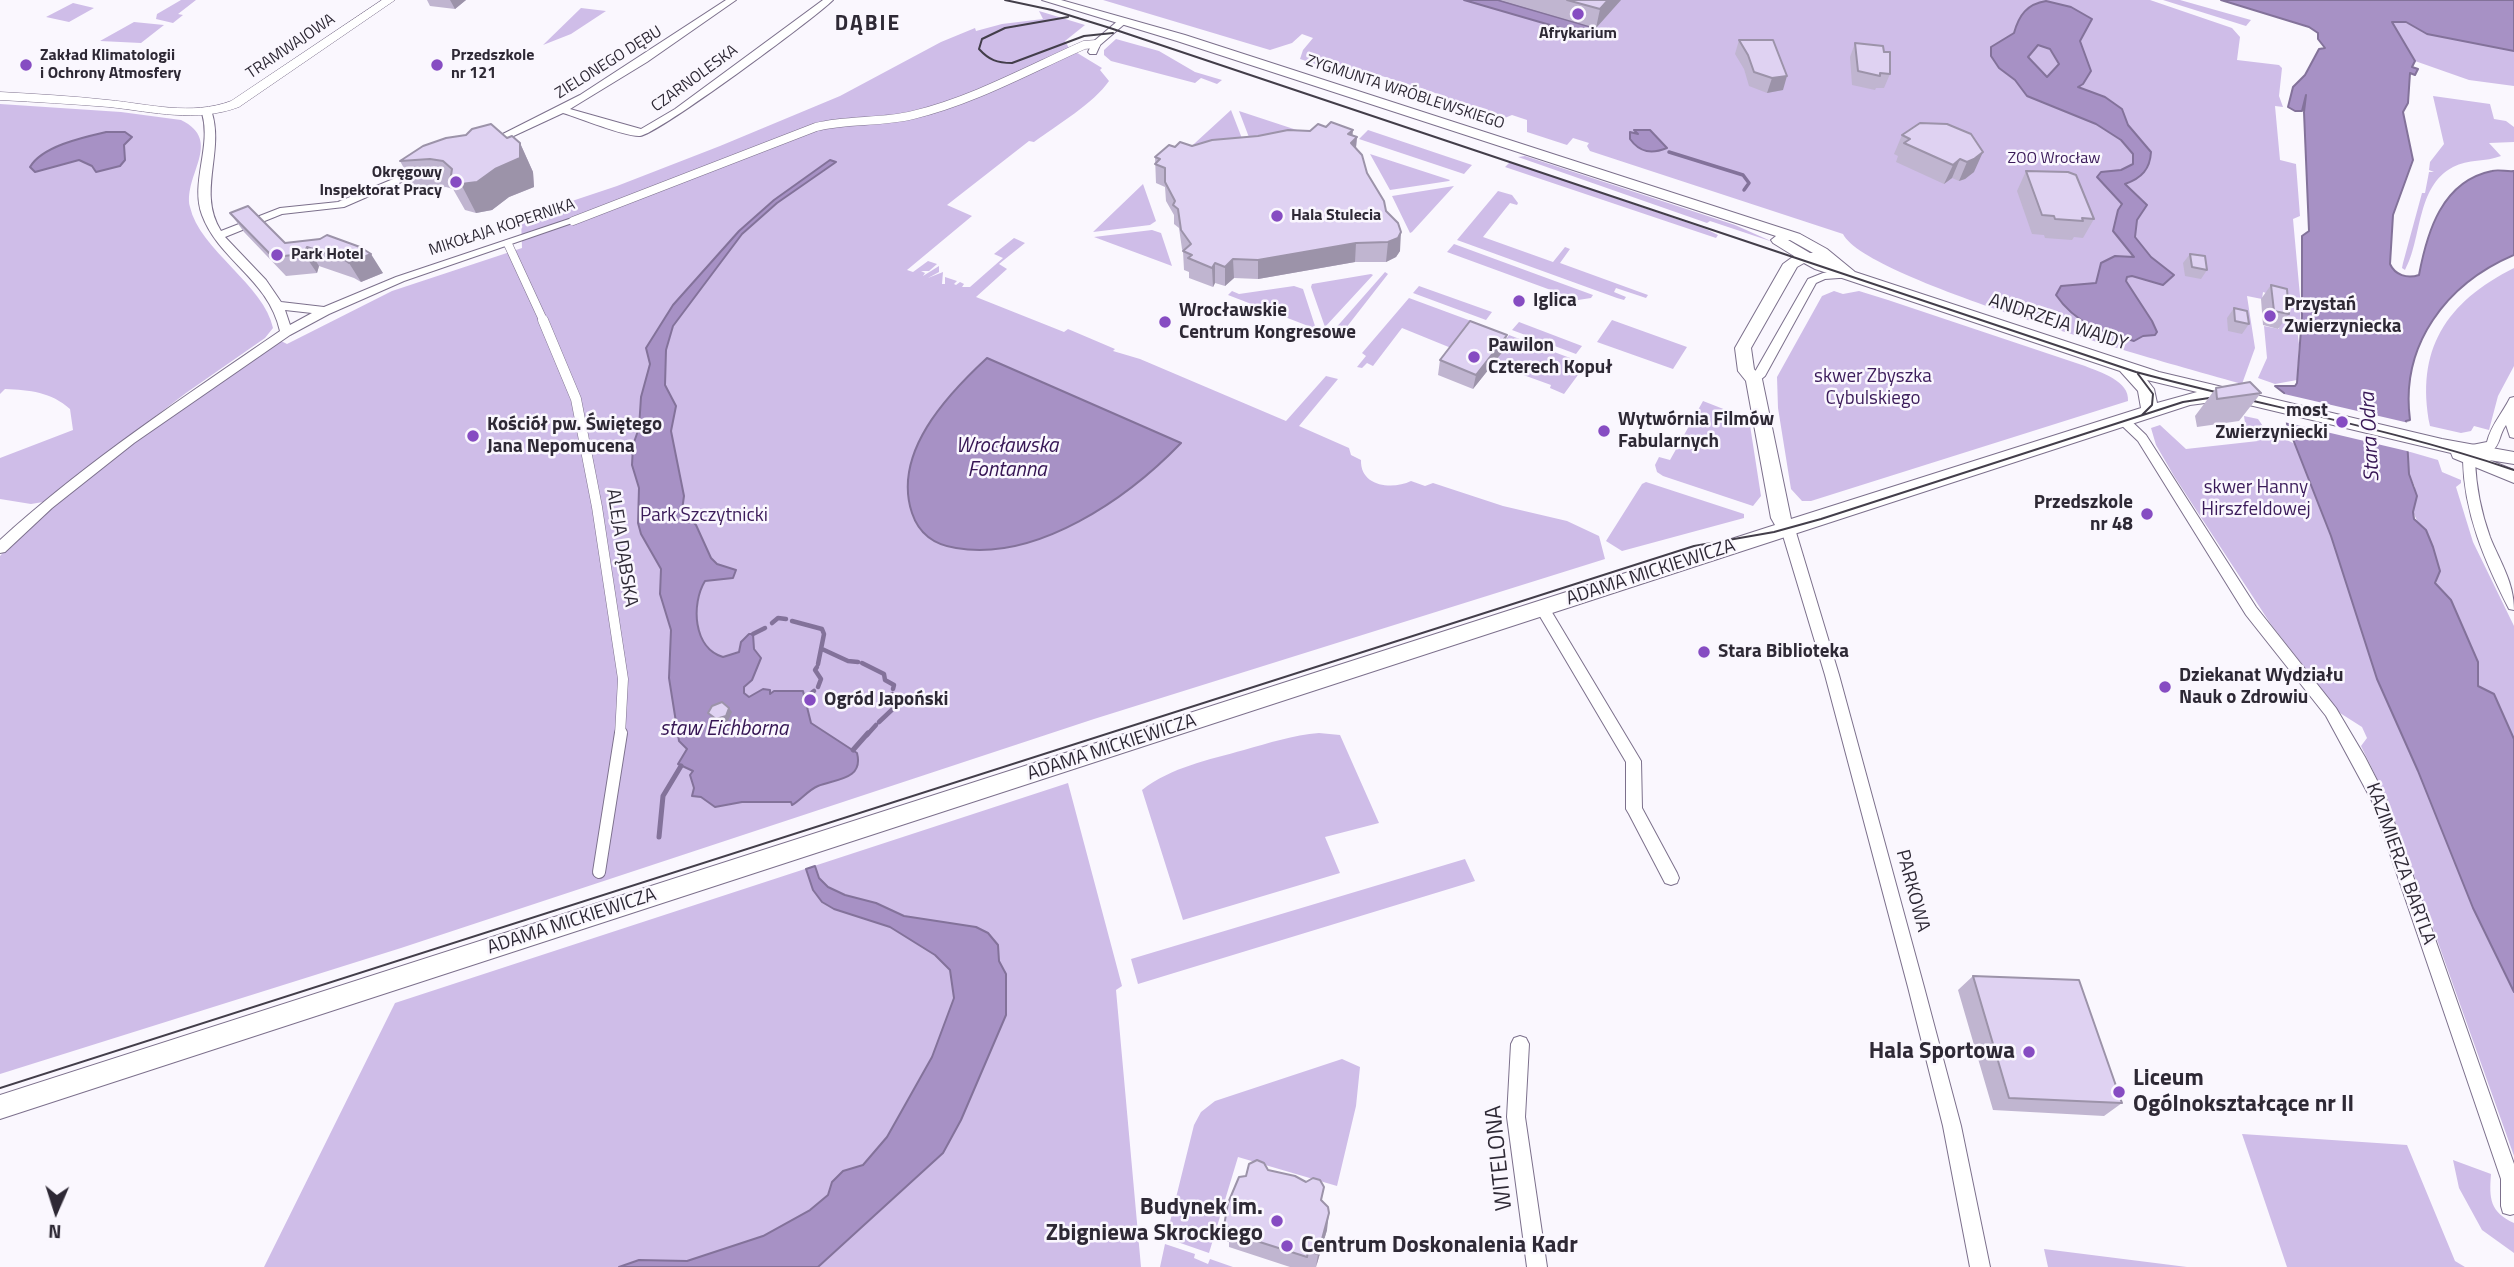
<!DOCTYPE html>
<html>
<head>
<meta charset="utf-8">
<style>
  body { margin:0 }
  #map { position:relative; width:2514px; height:1267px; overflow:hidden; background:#faf7fe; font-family:"Titillium Web",sans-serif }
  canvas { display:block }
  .north { position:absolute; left:21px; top:1176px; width:70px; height:70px; -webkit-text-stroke:5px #faf7fe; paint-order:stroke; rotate:183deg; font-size:19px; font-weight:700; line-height:28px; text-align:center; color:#2e2935 }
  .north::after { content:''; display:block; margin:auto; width:24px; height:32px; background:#2e2935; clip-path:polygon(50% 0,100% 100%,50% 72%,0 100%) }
</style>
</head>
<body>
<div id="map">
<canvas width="2514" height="1267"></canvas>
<div class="north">N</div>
</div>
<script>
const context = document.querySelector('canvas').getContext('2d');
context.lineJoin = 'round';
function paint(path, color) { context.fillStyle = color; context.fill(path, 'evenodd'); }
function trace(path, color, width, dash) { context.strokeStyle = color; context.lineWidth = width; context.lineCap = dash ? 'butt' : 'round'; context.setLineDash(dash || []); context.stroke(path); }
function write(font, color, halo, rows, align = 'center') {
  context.font = font + ' "Titillium Web",sans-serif'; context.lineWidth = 5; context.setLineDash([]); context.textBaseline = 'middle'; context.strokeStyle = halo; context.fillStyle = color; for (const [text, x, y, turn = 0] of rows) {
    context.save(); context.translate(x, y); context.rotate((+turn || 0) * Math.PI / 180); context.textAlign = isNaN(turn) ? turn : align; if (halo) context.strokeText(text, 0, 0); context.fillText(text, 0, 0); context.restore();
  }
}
paint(new Path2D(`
  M181,0h15l-18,14 5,1 -10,8 -17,-4 1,-5z
  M1103,0h1047l82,28 8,9 -3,23 42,5 3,3 -3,28 4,11 -8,-1 5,54 16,4 4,52 -7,3 8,88 -1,13 -22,-6 -12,-21 -3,-1 -1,7 -15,-3 8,52 -13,36c-63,-18 -376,-103 -399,-150l-253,-83 -3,-5 2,-3 -16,-5 -6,7 -40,-13v-12l-15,-5 -17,7 -49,-16 -7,-11 -6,-3 -61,-19 -23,2 -49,-16 3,-9 10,-12 -11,-4 -10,9 -22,7z
  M2163,0h17l71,20 -5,6z
  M73,3l21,5 -25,14 -23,-5z
  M581,8l25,3 -35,23 -28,11z
  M1039,11l46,14 -20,16 4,7 33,20 -2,2 9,11c-15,22 -52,44 -75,61l-5,-1 -82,64 25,11 -65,54 6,2 15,-11 9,3 -8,7h-8l4,2 -2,3 16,-10v6l-11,6 15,-6 -1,12h3v-7l12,4 -3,3 2,1 4,-3 4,2 -2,3h8l33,-29 -9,-4 20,-16 11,5 -26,21 8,5 -31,28 88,35 4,-3 47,20 -2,2 27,8 146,62 40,-45 12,3 -39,47 50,22 2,7 10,5c-1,27 32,30 50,21l14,5 8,-3 70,23 64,15 32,15 6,23 -511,160 -693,229 -401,126v-518c30,-35 68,-63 105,-91 57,-43 115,-84 174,-125l8,4 105,-53 130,-43 -1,-30 96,-32 103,-40 120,-50 101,-54 34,-14 1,3 26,-7 41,-5z
  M2397,20l21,7 10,7 86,17v35l-45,-6 -54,-19 -23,-37z
  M134,22l30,3 -23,18 -41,-2z
  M1116,39l43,12 36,21 27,8 -5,4 -16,-6 -6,5 -84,-22 -7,-6v-5z
  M2433,96l57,8 4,15 12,2 8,6v15l-25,1 12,13c-15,6 -33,3 -48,11 -37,19 -31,73 -48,103l-3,-2 1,-5 19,-70h3l4,-21h5l-5,-2 1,-8 14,-18z
  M0,104l121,8 60,8c43,21 2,55 9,87 9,42 75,79 83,121l-8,10 -79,55 -143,109 -12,2 -31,-5v-41l73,-28 -3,-21c-19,-17 -40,-19 -65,-20l-5,5z
  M1231,110l12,31 -60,13z
  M1239,111l76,25 -65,4z
  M1368,130l104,35 -8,9 -105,-35z
  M1370,154l80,26 -1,1 -59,9z
  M1525,156l210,69 38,17 -63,-21 -3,2 -189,-66z
  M1510,162l196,67 12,6 -2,3 -211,-71z
  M1143,184l13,37 -6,4 -57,7z
  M1454,186l-42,46 -2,1 -18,-37z
  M1498,191l14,4 6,8 -1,2 -7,-2 -27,34 70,25 12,-15 5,2 -10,14 88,32 -2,3 -30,-10 -2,4 12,5 -2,3 -7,-2 -160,-58z
  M1152,230l9,3 11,33 -78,-29z
  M1454,244l139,51 -2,3 -13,2 -131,-48z
  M2514,268v98l-16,30 -9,34 -15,-4 -3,5 -10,2 -31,-7c-15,-76 16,-124 84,-158z
  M1385,272l3,2 -46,59 -7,-1 -1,-2z
  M1371,274l2,1 -48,52 -14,-40 1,-3z
  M1294,286l9,3 13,40 -88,-34 4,-4 7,3z
  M1419,286l73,26 -6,8 -73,-27z
  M1834,291l9,3 16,-3 29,9 197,66c15,6 45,15 43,35l-317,100h-9l-11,-12 -13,-81 -1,-31 45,-81z
  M1409,298l73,27 -26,25 -54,-22 -29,38 -6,-3 -5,5 -5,-1 9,-11 -4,-3z
  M2278,318l18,4 3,22 -2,36 -22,4 -17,-6 9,-20 -3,-32 15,3z
  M1612,320l75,27 -14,22 -76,-27z
  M1519,322l63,24 -6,8 -64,-24z
  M1509,335l77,29 -22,30 -14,-6 1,-3 -58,-21 10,-14 -3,-2z
  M1703,401l46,18 12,77 -8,10 -90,-30 -6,-4 -2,-7 4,-8 11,3z
  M2244,416l14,3 7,10 30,15 36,92 46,143 41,92 55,137 41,84v164l-127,-357 -26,-53 6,-8 -5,-11 -22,-14 -70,-90 -96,-147 -18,-31 -5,-17 9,-3 26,24 72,-8 -17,-15 4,-3z
  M2407,451l31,9 4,12 19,8v3l-5,4 17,55 41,84v113l-20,-45 -16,-8v-24l-27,-62 -15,-14 2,-21 -25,-53 2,-25 -6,-13z
  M1646,482l98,32v4l-122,33 -16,-10 36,-57z
  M1319,733l21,2 39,88 -54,14 15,36 -157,47 -41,-130c30,-23 66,-30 102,-40 25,-7 49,-15 75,-17z
  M1068,783l54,203 -6,4 25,277h-877l131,-264z
  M1465,859l10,22 -337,103 -7,-25z
  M1342,1059l18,8 -4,39 -19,80 -99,-29 -29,96 -43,-15 28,-113 7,-13 14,-11z
  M2242,1134l165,11 48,116 10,6h-178z
  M2453,1160l38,14c-2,25 -1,38 23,49v30l-32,-23 -23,-42z
  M1165,1244l30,10 -1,4 14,6 2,-5 23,8h-73z
  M2044,1249l143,18h-139z`), '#cfbde8');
const water = new Path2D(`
  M1464,0h34l97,28 -7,8z
  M2221,0h293v51l-87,-17 -21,-12h-14l23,39 -3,6 6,2 -3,6 -5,-2 -2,30 -5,9 10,48 -20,55 -3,49c5,11 17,15 29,11 8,-43 23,-94 73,-104 7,-2 15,1 22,0v84c-68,29 -114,90 -104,165l-4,1 3,53 8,22 -4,16 1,7 12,11 7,17 7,24 -5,12 16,17 27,62v24l16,8 20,45v253l-41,-84 -55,-137 -41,-92 -46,-143 -44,-112 -3,-31 -9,-7h20l2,-3 5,-67v-80l7,-5 -5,-119 2,-17 -4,16h-7l-7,-4 5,-20 12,-12 14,-26 6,-1 -7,-9v-6l-9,-6z
  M2046,1l25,6 21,12 -12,22 11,30 -8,13 -5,3 27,10 17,12 6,16 23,27c-1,17 -9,26 -26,32l22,21 -10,15 -2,17 16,20 23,18 -11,10 -31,-9 -5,1 -1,4 26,40 5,11 -2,3 -12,1 -9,5c-31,-8 -59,-18 -78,-46l5,-9 35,-3 5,-20 14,-7 19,1 -21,-26 5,-21 4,-6 -25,-27 4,-5 20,-2 12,-6v-10l-12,-14 -25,-16 -69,-28 -12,-16 -16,-12 -8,-12v-9l23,-14c5,-18 13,-29 32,-32zM2038,45l12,4 9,15 -12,13 -19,-20z
  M1634,130h16l17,18c-15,6 -27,5 -37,-9v-7l8,2z
  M106,132h19l7,5 -8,8 1,15 -5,6 -24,6 -4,-6 -13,-6 -44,12 -5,-5c12,-21 54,-30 76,-35z
  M830,160l6,2 -59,41 -35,31 -69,92 -7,24 -1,35 11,21 -5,25 13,65 -2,14 14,15 15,33 6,6 19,6 -3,8 -28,3c-14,23 -12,67 18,76l16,-5 2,-10 8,-8h4l1,15 7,9 -9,22 -8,7v6l5,4 14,-8 7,1v4l4,-3h29l8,32 46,30c7,27 -22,26 -39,33 -10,4 -18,15 -26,19l-1,-3h-49l-27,5 -14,-10 -9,-1 2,-8 -4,-13 3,-4 -15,-7 9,-15 -8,-8 -10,-63 2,-48 -11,-36 1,-25 -20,-35 -3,-11 1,-35 -7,-23 1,-20 6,-17 2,-31 9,-33 -4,-16 27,-43 66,-74 35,-31z
  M987,358l194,85c-53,55 -144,119 -225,105 -21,-3 -37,-14 -44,-35 -20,-60 35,-118 75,-155z
  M815,866l4,12 9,9 17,8 31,8 28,13 72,11 12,6 10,12 1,16 7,13v41l-45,105 -18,33 -125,114h-199l20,-7 48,1 76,-25 47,-26 18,-15 4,-13 11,-11 20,-6 24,-28 45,-80 22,-59 -4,-28 -15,-15 -45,-28 -56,-18 -12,-7 -9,-12 -7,-21z`);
paint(water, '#a791c5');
trace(water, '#83729a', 2);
paint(new Path2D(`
  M2280,393l129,30 2,29 -127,-30z`), '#faf7fe');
trace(new Path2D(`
  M1669,152l74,23 6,8 -5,7`), '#83729a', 3.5);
trace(new Path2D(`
  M792,621l30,8 2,5 -6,30
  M772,623l6,-5 8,1
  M753,634l12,-6
  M822,649l26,12 10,1
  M862,663l22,11 1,6 9,5 -1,4
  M817,667l-2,3 6,9 -3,8
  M805,698l9,-7
  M879,722l18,-17 -5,-11
  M867,735l9,-10`), '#83729a', 4.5);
trace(new Path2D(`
  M853,750l15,-17
  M659,837l4,-41 18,-30`), '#83729a', 5);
const pedestrianFar2 = new Path2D(`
  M573,221l243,-94c32,-8 65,-4 97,-12 59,-14 115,-45 171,-70l12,-1
  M508,244l36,78`);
const pedestrianFar1 = new Path2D(`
  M543,320l33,79 21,108 26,172 -3,56`);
const pedestrian = new Path2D(`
  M599,872l22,-139`);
const minor = new Path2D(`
  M726,0h10l-89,62 -77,47 71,20 34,-20 148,-109h10c-19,19 -175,134 -193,136 -15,1 -60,-18 -77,-23l-71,33 -9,-2 97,-49z
  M1120,19l8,2 -28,24 -4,9h-6l-2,-2 5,-10z
  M207,110l5,3c12,40 -15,80 9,118l59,-23 58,-6 84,-35 4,-1 5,3 -87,38 -62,7 -57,23 41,43 15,22 43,5 72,-30 173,-58 4,-1 5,3 -174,60 -75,33 -39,21 -156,108 -82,65 -47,44 -5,1v-13c87,-79 184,-143 280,-209 -12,-53 -61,-70 -78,-116 -12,-33 10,-68 0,-102zM285,310l27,3 -22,12z
  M1849,272l4,1v4l-28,2 -9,4 -51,93 -7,6h-8l-2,-3 8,-9 52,-91 15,-6z
  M2514,397v41l-4,-1 -4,-12c-7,9 -5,19 -14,26l-25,1 -2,-3 2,-3 20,-4c4,-17 15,-28 23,-44z
  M2122,415l4,1 20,19 110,172 80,101 29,49 20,39 129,368v50l-4,1 -7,-2 -2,-7v-27l-129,-378 -46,-85 -80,-101 -108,-174 -20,-19 -2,-3z
  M2469,456l6,4c1,27 6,52 15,77 10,25 24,45 24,73l-5,-1c-24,-47 -45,-96 -46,-149z
  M1788,524l7,5 44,146 85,312 37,139 29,141h-20l-27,-141 -35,-139 -83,-312 -44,-146z
  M1542,603l5,1 94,157 1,47 35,65 2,5 -2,5 -6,2 -6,-2 -36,-69 -3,-5v-47l-91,-154 2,-4z
  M1520,1036l6,2 3,6 -4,73 22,150h-20l-20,-150 4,-73 3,-6z`);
const tertiary = new Path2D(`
  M382,0h13l-156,107c-43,16 -85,5 -130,0 -36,-3 -72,-5 -109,-7v-8c36,2 72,4 108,8 41,4 83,16 123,1z`);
const secondary = new Path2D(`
  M1042,0h19l124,35 615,199 27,15 28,23 304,100 283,67 72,13v12l-25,-4 25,10v13l-61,-25 -2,-5 -223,-53 -38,5 -2190,714v-24l1775,-570 -4,-7 -25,-137 -8,-10 -3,-23 48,-84 11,-8 -21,-13 -2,-3 5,-4 -599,-195zM1788,240h2l23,13h-3zM1804,263l11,6 305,102 18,20 3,17 -350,111 -29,-140 -8,-10 -3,-21 46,-81zM2147,380l50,12 -40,11 -3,-14z`);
trace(pedestrianFar2, '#7c708c', 9);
trace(pedestrianFar1, '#7c708c', 11);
trace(pedestrian, '#7c708c', 14);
trace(minor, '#7c708c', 2);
trace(tertiary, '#7c708c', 1);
trace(secondary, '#7c708c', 2);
trace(pedestrianFar2, '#fff', 8);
trace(pedestrianFar1, '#fff', 10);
trace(pedestrian, '#fff', 12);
paint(minor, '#fff');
paint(tertiary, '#fff');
paint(secondary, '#fff');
trace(new Path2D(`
  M1005,0l47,10 58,18 1026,344c126,34 255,56 378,98
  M1068,17l-63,11 -23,11 -3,10c10,11 18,14 33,14l72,-27 29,-3
  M2138,374l15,20 -1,11 -10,10
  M0,1088l1694,-542 80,-14 47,-13 362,-117 26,-4 19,1`), '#433e4a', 2);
paint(new Path2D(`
  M427,0h39l-11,9 -25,-3z
  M1500,0h121l-25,28z
  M1739,40l44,50 -16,3 -18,-7 -5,-17 -9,-15z
  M1855,43l35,31 -6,14h-8l-1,2 -23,-5 -2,-28z
  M1947,124l27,48 -9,7 -6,2 -7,-3 -8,6 -48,-22 2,-6 -4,-2 8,-19z
  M1353,136l4,1 -1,12 30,62 14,40 -4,6 -10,5h-31l-97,17 -24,-1 -9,8 -10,-3 -2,4 -24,-9v-6l-5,-2 -1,-19 -1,-2 -3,-21 -5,-4v-9l-8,-14 -1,-14 -9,-4 -1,-26 20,-10 17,-1z
  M520,143l13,29 1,15 -25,10 -17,13 -16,3 -11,-3 -12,-21 -7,-2 -30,3 -16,-29z
  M2026,171l68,48 -11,19 -9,-1 -2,3 -27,-2 -1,-3 -12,-1 -15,-43z
  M230,213l55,30 35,-4 63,34 -22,9 -7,-4 -35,-12 -2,7 -31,3 -42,-44z
  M2190,254l17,16 -6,9 -16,-3 -2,-13z
  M2271,285l18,29 -11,15 -15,-4 -2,-26z
  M2234,308l15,16 -7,10 -14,-3 -1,-13z
  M1504,350l-31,39 -35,-14 2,-15z
  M2216,388l45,5 -22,28 -42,6 -2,-11z
  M1973,976l149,127 -18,13 -111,-6 -35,-120z
  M1268,1170l55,31 4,29 -11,37h-26l-61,-20v-5l-4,-1 -1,-15 22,-50z`), '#c0b5d0');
paint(new Path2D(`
  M450,0h16l-11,9z
  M1608,0h13l-25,28 4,-19z
  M1787,76l-4,14 -16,3 5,-15z
  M1353,130l-1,11 5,-4 -2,19 -7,-22z
  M520,143l13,29 1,15 -25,10 -17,13 -16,3 -15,-29z
  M1983,152l-9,20 -9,7 -6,2 8,-19z
  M1960,159l-8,19 -8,6 9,-19z
  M1401,232l-1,19 -4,6 -10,5 2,-20z
  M1356,243l-1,19 -97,17v-19z
  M307,247l12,19 -2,7 -13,-19z
  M371,254l12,19 -22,9 -12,-19z
  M1233,259l1,19 -9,8v-19z
  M1215,263v20l-2,4 -1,-19z
  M1507,335l-3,15 -31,39 3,-14z
  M729,708l3,4 -4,9 -10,3 -2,-5z
  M1329,1213l-2,17 -11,37 2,-13z`), '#9c93a9');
const building = new Path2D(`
  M1567,0h41l-8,9z
  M1739,40h34l14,36 -15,2 -18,-6 -6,-17z
  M1855,43l28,3 1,6h6v22l-10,-1v3l-22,-5z
  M1331,122l22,8 -5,4 9,3 -6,6 11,12 5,18 17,28 2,10 12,12 3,9 -3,6 -10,4 -32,1 -98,17 -25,-1 -8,8 -10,-4 -3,5 -24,-10 4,-3 -9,-4 8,-7 -10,-14 -3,-21 -5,-4 2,-4 -10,-19v-14l-10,-4 5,-5 -5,-2 14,-12 6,2 5,-5 12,4 20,-6 46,-4 30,-6 22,1 8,-7 8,3z
  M1920,123l27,1 24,10 12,18 -9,7 -7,3 -7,-3 -7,6 -49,-22 6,-4 -8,-4z
  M491,124l16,14 5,-2 8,7v15l-25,11 -18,13 -16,2 -11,-2 2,-13 -9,-8 -13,-2 -30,2 23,-15 23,-8 20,-3 6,-6z
  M2026,171l42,1 8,3 18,44 -12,-1 1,3 -28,-2 -1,-3 -12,-1z
  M248,206l37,37 35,-4 7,-4 33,12 11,7 -22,9 -7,-5 -35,-11 -3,7 -31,3 -43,-44z
  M2190,254l15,2 2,14 -15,-3z
  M2271,285l16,4 2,25 -15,-3z
  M2234,308l13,3 2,13 -14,-3z
  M1470,321l37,14 -31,40 -36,-15z
  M2250,382l11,11 -44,6 -1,-11z
  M722,702l7,6 -3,8 -10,3 -8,-6 4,-7z
  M1973,976l106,4 43,123 -113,-5z
  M1257,1160l7,3 4,7 27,6 11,6 7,-4 7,2 4,7 -3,13 7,7 1,6 -11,41 -10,-3 -1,6 -79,-25 1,-5 -5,-1 4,-23 11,-26 7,-1 3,-12z`);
paint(building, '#dfd2f2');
trace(building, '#9c93a9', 2);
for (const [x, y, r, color] of [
  [1578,14,7,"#864cc2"],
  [26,65,7,"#864cc2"],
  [437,65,7,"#864cc2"],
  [456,182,7,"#864cc2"],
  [1277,216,7,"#864cc2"],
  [277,255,7,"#864cc2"],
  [1519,301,7,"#864cc2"],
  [2270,316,7,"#864cc2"],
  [1165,322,7,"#864cc2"],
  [1474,357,7,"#864cc2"],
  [2342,422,7,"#864cc2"],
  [1604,431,7,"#864cc2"],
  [473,436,7,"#864cc2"],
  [2147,514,7,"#864cc2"],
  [1704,652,7,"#864cc2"],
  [2165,687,7,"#864cc2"],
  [810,700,7,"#864cc2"],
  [2029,1052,7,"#864cc2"],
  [2119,1092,7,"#864cc2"],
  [1277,1221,7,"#864cc2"],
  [1287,1246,7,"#864cc2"]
]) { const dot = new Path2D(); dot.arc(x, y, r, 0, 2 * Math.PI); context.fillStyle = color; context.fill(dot); trace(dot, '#faf7fe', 2.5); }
write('bold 16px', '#2e2935', '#faf7fe', [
  ["Afrykarium",1578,34,"center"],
  ["Zakład Klimatologii",40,56],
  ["i Ochrony Atmosfery",40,74],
  ["Przedszkole",451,56],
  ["nr 121",451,74],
  ["Okręgowy",442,173,"right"],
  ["Inspektorat Pracy",442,191,"right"],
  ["Hala Stulecia",1291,216],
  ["Park Hotel",291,255]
], 'left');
write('16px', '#2e2935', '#faf7fe', [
  ["TRAMWAJOWA",291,47,-34],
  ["ZIELONEGO DĘBU",609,63,-32],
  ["CZARNOLESKA",695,79,-36],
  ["ZYGMUNTA WRÓBLEWSKIEGO",1405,93,18],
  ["MIKOŁAJA KOPERNIKA",502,228,-18]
]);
write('16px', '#3b1b5a', '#faf7fe', [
  ["ZOO Wrocław",2054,159]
]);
write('bold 19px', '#2e2935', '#faf7fe', [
  ["Iglica",1533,301],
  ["Przystań",2284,305],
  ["Zwierzyniecka",2284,327],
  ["Wrocławskie",1179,311],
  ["Centrum Kongresowe",1179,333],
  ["Pawilon",1488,346],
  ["Czterech Kopuł",1488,368],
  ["most",2328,411,"right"],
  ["Zwierzyniecki",2328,433,"right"],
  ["Wytwórnia Filmów",1618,420],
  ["Fabularnych",1618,442],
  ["Kościół pw. Świętego",487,425],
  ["Jana Nepomucena",487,447],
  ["Przedszkole",2133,503,"right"],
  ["nr 48",2133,525,"right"],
  ["Stara Biblioteka",1718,652],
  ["Dziekanat Wydziału",2179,676],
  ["Nauk o Zdrowiu",2179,698],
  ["Ogród Japoński",824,700]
], 'left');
write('19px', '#2e2935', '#faf7fe', [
  ["ANDRZEJA WAJDY",2058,323,18],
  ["ALEJA DĄBSKA",621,548,81],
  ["ADAMA MICKIEWICZA",1651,573,-18],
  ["ADAMA MICKIEWICZA",1112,748,-18],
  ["KAZIMIERZA BARTLA",2400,864,70],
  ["PARKOWA",1912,891,75],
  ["ADAMA MICKIEWICZA",572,922,-18]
]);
write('19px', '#3b1b5a', '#faf7fe', [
  ["skwer Zbyszka",1873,377],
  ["Cybulskiego",1873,399],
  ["skwer Hanny",2256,488],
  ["Hirszfeldowej",2256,510],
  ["Park Szczytnicki",704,516]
]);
context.letterSpacing = '2px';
write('bold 21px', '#2e2935', '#faf7fe', [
  ["DĄBIE",868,25]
]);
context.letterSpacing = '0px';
write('italic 21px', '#361554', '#faf7fe', [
  ["Stara Odra",2371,437,-93],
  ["Wrocławska",1007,447],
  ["Fontanna",1007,471],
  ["staw Eichborna",724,730]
]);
write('bold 23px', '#2e2935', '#faf7fe', [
  ["Hala Sportowa",2015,1052],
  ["Liceum",2133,1079,"left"],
  ["Ogólnokształcące nr II",2133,1105,"left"],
  ["Budynek im.",1263,1208],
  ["Zbigniewa Skrockiego",1263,1234],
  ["Centrum Doskonalenia Kadr",1301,1246,"left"]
], 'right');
write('23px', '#2e2935', '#faf7fe', [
  ["WITELONA",1500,1158,-96]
]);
</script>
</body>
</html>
